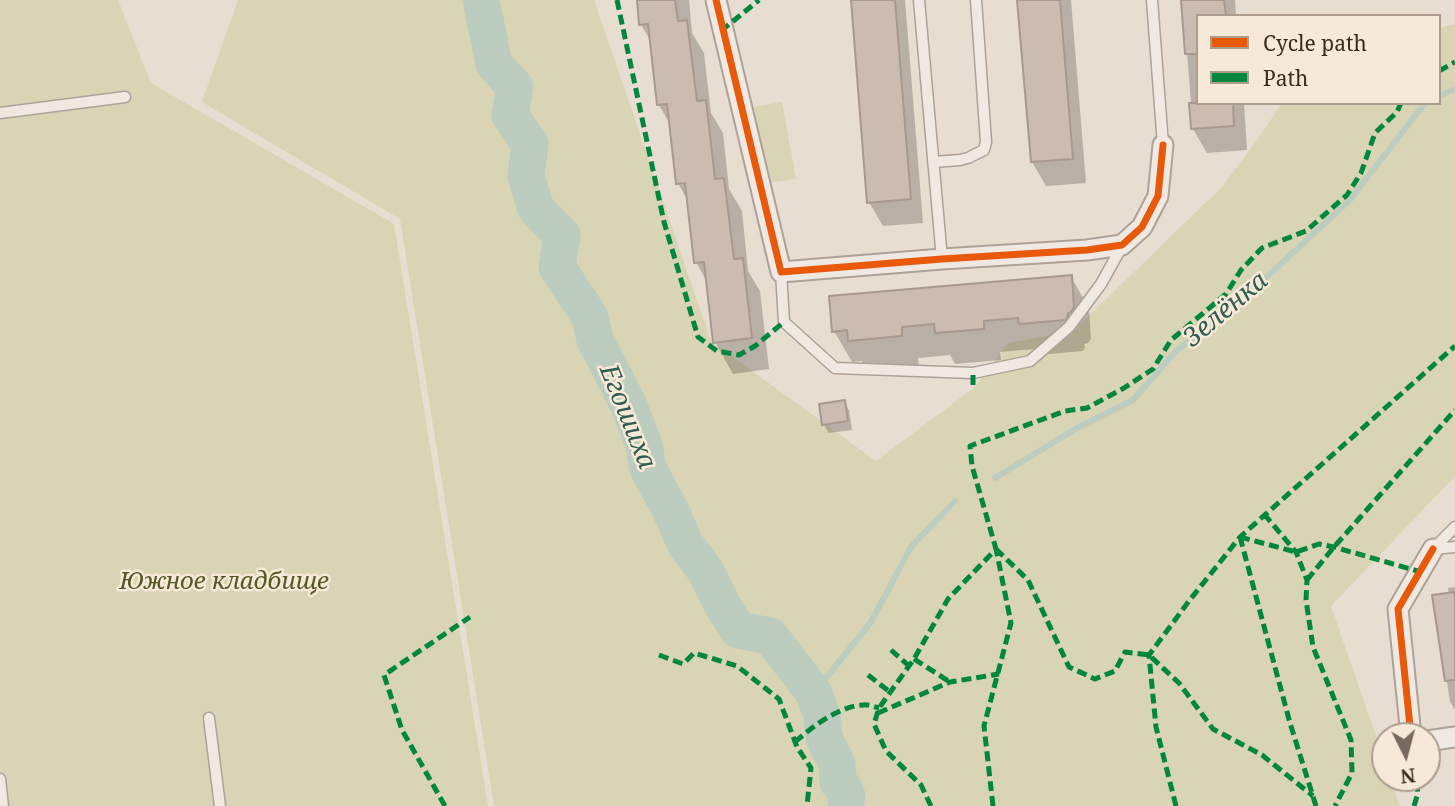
<!DOCTYPE html>
<html>
<head>
<meta charset="utf-8">
<style>
  body { margin:0 }
  #map { position:relative; width:1455px; height:806px; overflow:hidden; background:#e7ddd0; font-family:"Noto Serif",serif }
  canvas { display:block }
  .legend { position:absolute; left:1196px; top:14px; width:245px; height:91px; box-sizing:border-box; background:#f7e9d7; border:2px solid #ac9c8e; margin:0; padding:9px 12px; list-style:none; font-size:21px; color:#3c2920 }
  .legend li { display:flex; align-items:center; gap:14px; height:35px }
  .legend b { width:35px; border:2px solid #ac9c8e }
  .north { position:absolute; left:1371px; top:722px; width:70px; height:70px; box-sizing:border-box; background:#f7e9d7; border:2px solid #ac9c8e; border-radius:50%; rotate:174deg; font-size:19px; font-weight:700; line-height:28px; text-align:center; color:#3c2920 }
  .north::after { content:''; display:block; margin:auto; width:24px; height:32px; background:#78685e; clip-path:polygon(50% 0,100% 100%,50% 72%,0 100%) }
</style>
</head>
<body>
<div id="map">
<canvas width="1455" height="806"></canvas>
<ul class="legend">
<li><b style="height:9px;background:#e8590c"></b>Cycle path</li>
<li><b style="height:9px;background:#00873e"></b>Path</li>
</ul>
<div class="north">N</div>
</div>
<script>
const context = document.querySelector('canvas').getContext('2d');
context.lineJoin = 'round';
function paint(path, color) { context.fillStyle = color; context.fill(path, 'evenodd'); }
function trace(path, color, width, dash) { context.strokeStyle = color; context.lineWidth = width; context.lineCap = dash ? 'butt' : 'round'; context.setLineDash(dash || []); context.stroke(path); }
function write(font, color, halo, rows, align = 'center') {
  context.font = font + ' "Noto Serif",serif'; context.lineWidth = 5; context.setLineDash([]); context.textBaseline = 'middle'; context.strokeStyle = halo; context.fillStyle = color; for (const [text, x, y, turn = 0] of rows) {
    context.save(); context.translate(x, y); context.rotate((+turn || 0) * Math.PI / 180); context.textAlign = isNaN(turn) ? turn : align; if (halo) context.strokeText(text, 0, 0); context.fillText(text, 0, 0); context.restore();
  }
}
paint(new Path2D(`
  M0,0h118l33,83 243,141 94,582h-488z
  M238,0h356l117,341 165,120 99,-74 33,-44 65,-12 149,-144 36,-48 24,-36h157v-75l16,-4v452l-124,130 54,156v16h5l10,28h-906l-94,-587 -198,-117z
  M782,102l14,77 -31,4 -17,-75z`), '#d9d4b3');
paint(new Path2D(`
  M638,0h51l3,33 12,20 7,60 12,20 6,56 13,22 6,60 12,20 9,78 -36,5 -18,-32 -7,-58 -12,-22 -7,-59 -11,-20 -7,-57 -12,-21 -7,-62 -11,-18z
  M853,0h52l18,223 -40,3 -14,-24z
  M1019,0h52l15,183 -40,3 -14,-24z
  M1183,0h52l1,16h-38v87h46l3,47 -40,3 -14,-24z
  M1071,277l18,31 2,31 -3,4 -4,1 1,4 -2,3 -45,4 -3,-6 -35,3 1,8 -46,4 -5,-9 -32,3 1,9 -51,4 -6,-10 -10,1 -18,-31z
  M844,402l5,8 3,20 -23,3 -5,-8 -3,-20z
  M1455,587v123l-5,-8 -16,-105 15,-2 -1,-7z`), '#0003');
trace(new Path2D(`
  M1439,96l16,-7
  M995,478l82,-50 56,-28 44,-50 57,-43 115,-106 76,-98
  M814,693l57,-71 40,-75 44,-46`), '#bcccbf', 6);
trace(new Path2D(`
  M481,0l13,64 21,23 -5,28 20,29 -4,32 10,33 26,26 -5,32 33,50 5,23 33,64 16,41 4,24 23,42 14,33 20,26 18,36 15,24 32,6 44,57 8,23 2,22 13,26 1,18 5,5 4,9 -1,10`), '#bcccbf', 37);
const building = new Path2D(`
  M637,0h38l3,21 9,-1 10,81 9,-1 9,79 9,-1 10,81 9,-1 9,80 -39,5 -9,-81 -10,1 -9,-80 -9,1 -9,-80 -10,1 -9,-81 -9,1z
  M851,0h44l16,199 -44,4z
  M1017,0h43l13,159 -42,3z
  M1181,0h43l2,16h-28v38h-13z
  M1189,103h44l1,23 -43,3z
  M1072,275l2,32 -3,5 -3,1v3l-3,4 -46,4 -1,-6 -34,3v8l-49,4 -1,-9 -32,3v9l-54,5 -1,-11 -15,2 -3,-36z
  M845,400l3,21 -26,4 -3,-21z
  M1455,592v88l-10,1 -13,-86z`);
paint(building, '#cbbbb1');
trace(building, '#a8988f', 2);
const lane = new Path2D(`
  M919,0l23,259
  M1152,0l11,145
  M0,113l125,-16
  M933,162l27,-2 8,-2 16,-8 2,-8 -10,-142
  M781,272l3,50 51,46 138,5 57,-12 39,-34 32,-43 21,-38
  M1455,527l-22,22 22,-2
  M209,718l11,88
  M0,779l3,27`);
const street = new Path2D(`
  M716,0l65,272 161,-13 145,-9 35,-5 20,-18 16,-31 5,-51
  M1411,736l-13,-127 35,-60
  M1427,741l28,-4`);
trace(lane, '#aca299', 13);
trace(street, '#aca299', 23);
trace(lane, '#efe9e2', 10);
trace(street, '#efe9e2', 19);
trace(new Path2D(`
  M617,0l47,222 34,115 19,14 22,4 16,-9 29,-24
  M721,31l38,-31
  M1439,71l16,-9
  M973,385v-12
  M1264,514l32,38 11,28 -1,20 7,47 38,93 1,33 -17,33
  M1240,537l50,186 26,83
  M1240,537l56,15 23,-8 15,3 87,25
  M996,549l32,31 41,87 26,12 20,-8 10,-19 24,3 30,28 34,46 49,26 51,41
  M1307,580l27,-33 121,-137
  M891,650l18,16
  M659,655l24,9 11,-11 43,13 42,33 18,48 14,21 -4,38
  M914,659l36,23
  M868,675l22,17
  M878,713l72,-31 49,-8
  M795,742c17,-15 44,-36 68,-37 5,-1 11,2 16,3
  M445,806l-43,-76 -18,-55 86,-58
  M931,806l-10,-21 -35,-34 -12,-27 5,-16 35,-49 34,-60 48,-50 -24,-83 -2,-20 95,-35 22,-3 37,-20 29,-19 18,-29 55,-46 15,-24 21,-22 44,-17 41,-36 14,-22 14,-40 22,-21 4,-9
  M993,806l-9,-80 27,-103 -15,-74
  M1176,806l-20,-79 -7,-72 40,-54 51,-64 215,-191
  M1414,806l4,-13 -2,-15`), '#00873e', 5, [10, 5]);
trace(new Path2D(`
  M716,0l65,272 161,-13 145,-9 35,-5 20,-18 16,-31 5,-51
  M1411,736l-13,-127 35,-60`), '#e8590c', 7);
write('italic 24px', '#545926', '#f7e9d7', [
  ["Южное кладбище",224,582]
]);
write('italic 26px', '#2f5c53', '#f7e9d7', [
  ["Зелёнка",1226,310,-40],
  ["Егошиха",627,417,68]
]);
</script>
</body>
</html>
